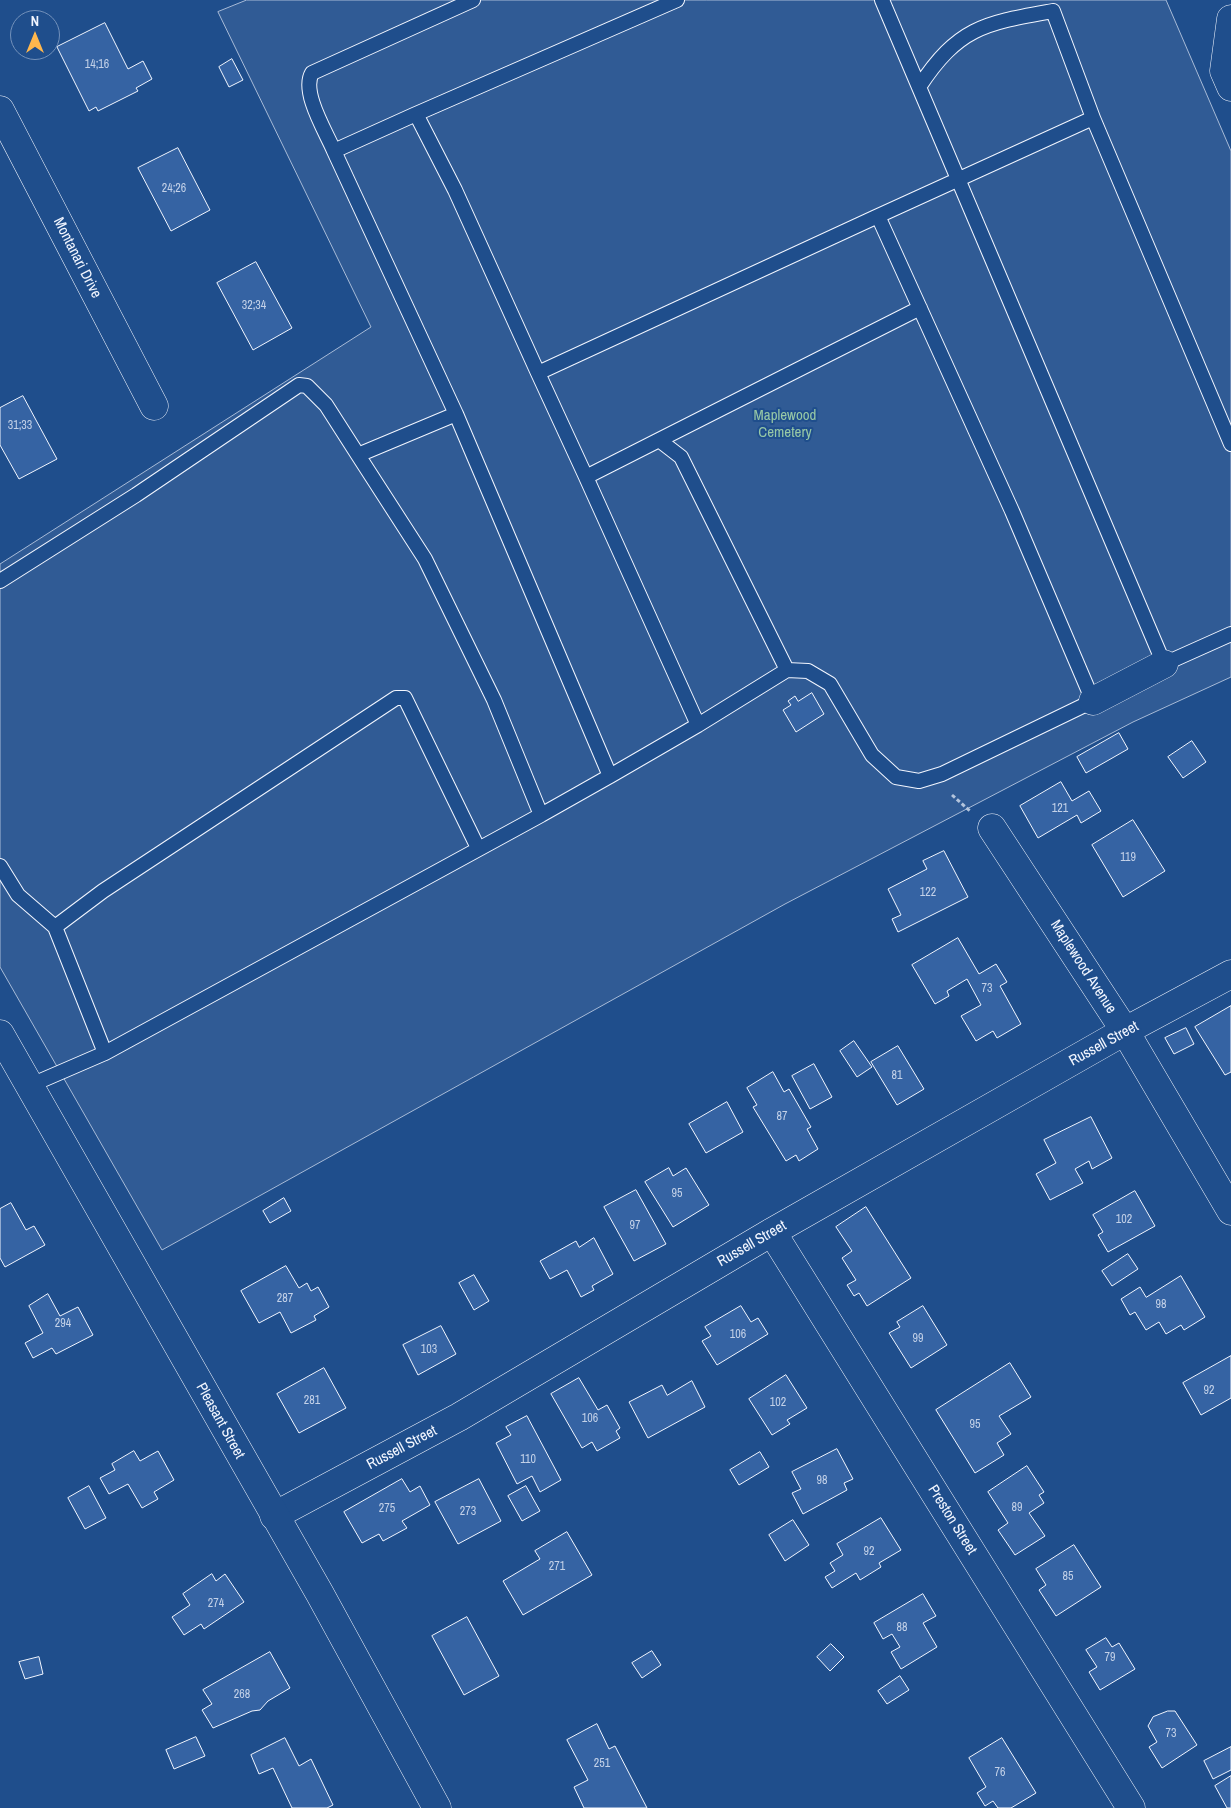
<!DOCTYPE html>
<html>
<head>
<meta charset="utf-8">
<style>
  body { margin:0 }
  #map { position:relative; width:1231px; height:1808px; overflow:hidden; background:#1f4e8c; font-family:"Archivo Narrow",sans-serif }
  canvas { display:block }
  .north { position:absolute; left:10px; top:10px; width:50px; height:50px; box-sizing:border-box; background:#1f4e8c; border:1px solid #7391ba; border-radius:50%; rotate:0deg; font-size:14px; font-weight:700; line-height:20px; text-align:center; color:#f2f6ff }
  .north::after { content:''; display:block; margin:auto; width:18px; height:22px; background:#ffb74d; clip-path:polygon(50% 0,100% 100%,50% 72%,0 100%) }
</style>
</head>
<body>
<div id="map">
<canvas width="1231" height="1808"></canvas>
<div class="north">N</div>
</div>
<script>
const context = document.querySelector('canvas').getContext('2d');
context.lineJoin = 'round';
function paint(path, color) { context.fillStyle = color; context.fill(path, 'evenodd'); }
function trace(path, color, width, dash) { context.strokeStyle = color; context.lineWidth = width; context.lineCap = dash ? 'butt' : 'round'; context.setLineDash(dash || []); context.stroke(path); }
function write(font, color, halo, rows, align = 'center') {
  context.font = font + ' "Archivo Narrow",sans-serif'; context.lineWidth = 4; context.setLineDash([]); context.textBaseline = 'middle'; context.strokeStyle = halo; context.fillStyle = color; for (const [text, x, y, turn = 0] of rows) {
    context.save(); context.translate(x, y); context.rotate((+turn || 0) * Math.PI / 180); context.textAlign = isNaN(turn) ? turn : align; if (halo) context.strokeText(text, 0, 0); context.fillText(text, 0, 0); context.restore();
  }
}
const built = new Path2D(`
  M247,0h919l65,151v526l-98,45 -348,182 -623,346 -162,-283v-403l371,-237 -153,-315z`);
paint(built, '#305b95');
trace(built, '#a8bbd7', 1);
const building = new Path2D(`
  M105,23l23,46 15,-8 9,18 -16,9 2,3 -40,20 -2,-4 -7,4 -32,-64z
  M232,59l11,21 -14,7 -10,-20z
  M178,148l32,62 -39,21 -33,-63z
  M256,262l36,66 -39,22 -36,-67z
  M23,396l34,63 -38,20 -19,-34v-37z
  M812,693l12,21 -28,18 -13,-22 8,-5 -3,-4 7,-5 3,5z
  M1119,733l9,16 -42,24 -9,-16z
  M1192,741l14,21 -23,16 -15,-21z
  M1061,782l11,19 17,-10 12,20 -20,12 -4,-8 -39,23 -18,-32z
  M1133,820l32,51 -42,26 -31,-52z
  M944,851l24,46 -70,35 -6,-13 9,-4 -13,-26 39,-20 -4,-8z
  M958,938l21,36 17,-10 11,18 -7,4 21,38 -24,14 -4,-7 -17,10 -15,-25 20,-11 -14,-26 -20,12 2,5 -14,8 -23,-39z
  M1231,1006v66l-6,3 -30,-48z
  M1186,1028l8,16 -20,10 -9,-16z
  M854,1041l18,26 -15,10 -17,-26z
  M898,1046l26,43 -27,16 -26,-43z
  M814,1064l18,33 -22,12 -18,-33z
  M773,1072l11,20 5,-3 22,38 -4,2 11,20 -19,12 -3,-6 -10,6 -33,-54 4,-2 -10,-17z
  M727,1102l16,30 -37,21 -17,-29z
  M1091,1117l21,41 -20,11 -3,-8 -14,8 8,14 -33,17 -14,-26 20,-11 -12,-23z
  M669,1168l4,8 13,-8 23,37 -36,22 -28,-45z
  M636,1190l30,54 -32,17 -30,-54z
  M1135,1191l20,35 -47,26 -10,-17 5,-3 -10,-17z
  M284,1198l7,13 -21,12 -7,-12z
  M11,1203l15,27 8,-4 11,19 -40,22 -5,-9v-49z
  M866,1207l45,71 -44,28 -8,-13 -5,3 -7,-11 9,-5 -14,-22 10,-7 -16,-24z
  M594,1238l19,36 -21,12 2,4 -13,7 -14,-27 -17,9 -10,-18 36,-20 3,6z
  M1128,1254l10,15 -26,17 -10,-15z
  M286,1266l13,22 8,-5 4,8 7,-4 11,20 -15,9 2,4 -25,13 -11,-21 -21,11 -18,-32z
  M474,1275l15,26 -15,9 -15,-27z
  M1181,1276l24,41 -21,13 -3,-5 -15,9 -7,-12 -13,8 -11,-18 -5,3 -9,-16 19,-12 6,10z
  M48,1294l12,22 18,-9 15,28 -37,19 -4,-6 -19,10 -8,-15 18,-10 -14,-27z
  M741,1306l10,16 7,-4 10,16 -51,31 -15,-24 9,-5 -6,-9z
  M923,1306l24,39 -36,23 -22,-35 11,-6 -3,-5z
  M441,1326l15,28 -38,21 -15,-30z
  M1231,1356v42l-30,17 -18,-32z
  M1010,1363l21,34 -32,19 12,18 -14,9 7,12 -29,18 -39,-63z
  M324,1368l22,40 -47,25 -22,-39z
  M786,1375l21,33 -20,12 3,4 -18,11 -23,-36z
  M579,1378l19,32 9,-5 13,23 -4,3 4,7 -23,13 -5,-9 -10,6 -31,-54z
  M692,1381l13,26 -57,31 -19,-36 33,-17 5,10z
  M527,1416l34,64 -21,12 -8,-16 -15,8 -21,-41 15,-8 -5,-8z
  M837,1449l16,30 -9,4 3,7 -44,24 -11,-21 9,-4 -9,-17z
  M134,1451l6,10 18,-10 16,29 -20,12 4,7 -16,9 -14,-24 -19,10 -9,-16 15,-8 -3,-6z
  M760,1452l9,15 -30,18 -9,-15z
  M1027,1466l17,26 -5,3 5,8 -15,10 16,23 -30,19 -17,-25 10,-7 -20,-31z
  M402,1479l8,13 10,-6 10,19 -28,16 5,7 -24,13 -4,-7 -17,9 -18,-31z
  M479,1479l22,42 -43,23 -23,-42z
  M89,1486l17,32 -21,11 -17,-31z
  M526,1486l14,25 -18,10 -14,-25z
  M881,1518l20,32 -22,13 2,4 -21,13 -4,-7 -24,15 -7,-11 10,-6 -5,-8 13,-8 -6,-11z
  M793,1520l16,25 -24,16 -16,-26z
  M567,1532l25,43 -69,40 -20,-34 37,-22 -5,-8z
  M1074,1545l27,42 -45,29 -17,-26 7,-5 -10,-16z
  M212,1574l4,7 9,-7 19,28 -40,27 -3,-5 -17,11 -12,-18 18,-12 -7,-11z
  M923,1594l13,22 -13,7 14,24 -36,22 -10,-17 9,-5 -8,-13 -9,5 -9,-16z
  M467,1617l32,59 -35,19 -32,-59z
  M1106,1638l6,9 7,-4 16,26 -35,21 -11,-18 8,-5 -11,-17z
  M831,1644l13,13 -14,14 -13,-14z
  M652,1651l9,14 -19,13 -10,-15z
  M270,1652l20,36 -22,13 -8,9 -8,1 -39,17 -11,-18 10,-6 -9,-14z
  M39,1657l4,17 -18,5 -6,-17z
  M900,1676l9,14 -22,14 -9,-13z
  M1168,1711h7l22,34 -35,23 -13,-21 8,-5 -9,-16 5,-9z
  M597,1724l12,25 6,-3 32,62h-63l-10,-21 14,-7 -21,-40z
  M196,1737l9,19 -31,13 -8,-19z
  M285,1738l14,28 12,-7 22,46 -6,3h-35l-19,-40 -14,6 -8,-19z
  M1002,1738l34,55 -25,15h-13l-5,-7 -8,5 -8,-13 9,-6 -17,-29z
  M1231,1747v23l-18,9 -9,-18z
  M1231,1776v32h-4l-12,-22z`);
paint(building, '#3563a3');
trace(building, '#f2f6ff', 1);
const lane = new Path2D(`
  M677,0l-261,114 39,76 83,183 340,-157
  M882,0l282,664 67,-30
  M919,87c40,-61 67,-64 134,-76l40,107
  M416,114l-82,37c-8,-19 -33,-59 -22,-78l161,-73
  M334,151l122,263
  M538,373l48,104
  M659,440l261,-132
  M0,581l136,-86 163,-110 8,1 19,19 32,50
  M787,670l-106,-213 -22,-17 -73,37 112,248 89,-55 21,1 22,13 42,71 24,22 23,4 23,-7 151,-73 -81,-190 -134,-295 215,-98 138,326
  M610,776l-69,39 -47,-115 -69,-141 -67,-104 98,-41 154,362 88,-51
  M0,866l18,29 37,32 50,126 436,-238
  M55,927l48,-36 293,-193h9l73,150
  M31,1085l74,-32`);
const street = new Path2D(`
  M1231,19l-7,52 7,16
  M0,110l154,296
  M1093,701l71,-37
  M992,828l133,203 106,180
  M772,1232l359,576
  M274,1516l185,-99 313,-185 353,-201 106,-57`);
const secondary = new Path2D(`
  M0,1034l320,560 117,214`);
trace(lane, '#f2f6ff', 16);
trace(street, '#f2f6ff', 29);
trace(secondary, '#f2f6ff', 29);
trace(new Path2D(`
  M952,795l18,16`), '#b3c4dc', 3, [4, 2.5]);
trace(lane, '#1f4e8c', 14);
trace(street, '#1f4e8c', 28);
trace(secondary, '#1f4e8c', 28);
write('12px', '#c3d1e8', null, [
  ["14;16",97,65],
  ["24;26",174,189],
  ["32;34",254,306],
  ["31;33",20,426],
  ["121",1060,809],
  ["119",1128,858],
  ["122",928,893],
  ["73",987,989],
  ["81",897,1076],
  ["87",782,1117],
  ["95",677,1194],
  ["102",1124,1220],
  ["97",635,1226],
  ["287",285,1299],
  ["98",1161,1305],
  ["294",63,1324],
  ["106",738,1335],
  ["99",918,1339],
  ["103",429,1350],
  ["92",1209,1391],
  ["281",312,1401],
  ["102",778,1403],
  ["106",590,1419],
  ["95",975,1425],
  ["110",528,1460],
  ["98",822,1481],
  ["89",1017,1508],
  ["275",387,1509],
  ["273",468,1512],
  ["92",869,1552],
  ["271",557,1567],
  ["85",1068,1577],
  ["274",216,1604],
  ["88",902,1628],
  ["79",1110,1658],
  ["268",242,1695],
  ["73",1171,1734],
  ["251",602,1764],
  ["76",1000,1773]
]);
write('15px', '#f2f6ff', '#1f4e8c', [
  ["Montanari Drive",77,258,63],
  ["Maplewood Avenue",1083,967,57],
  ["Russell Street",1104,1044,-29],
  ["Russell Street",752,1244,-30],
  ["Pleasant Street",220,1421,61],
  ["Russell Street",402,1448,-28],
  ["Preston Street",952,1520,58]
]);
write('15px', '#97c8a6', '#1f4e8c', [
  ["Maplewood",785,416],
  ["Cemetery",785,433]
]);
</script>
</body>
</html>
